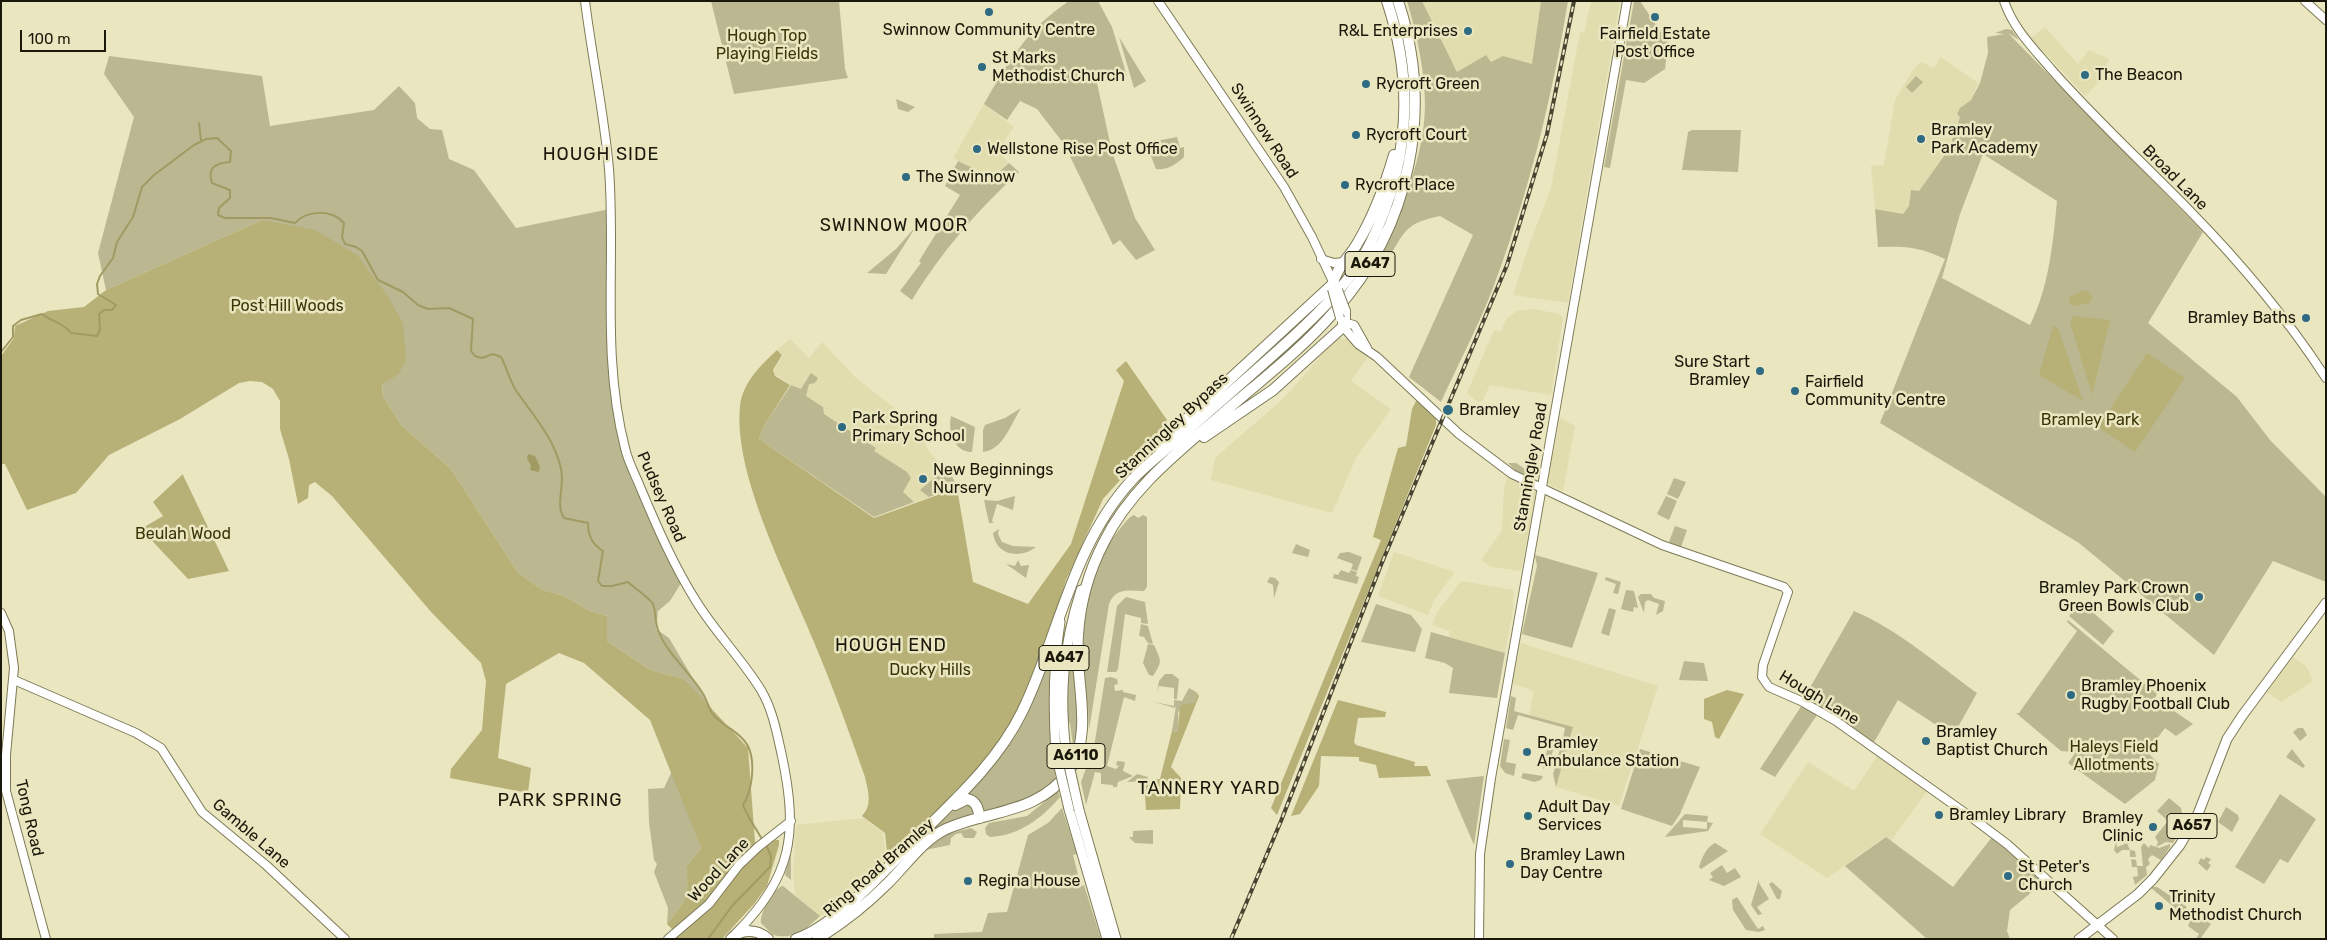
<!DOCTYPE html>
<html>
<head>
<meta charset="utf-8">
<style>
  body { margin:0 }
  #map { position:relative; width:2327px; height:940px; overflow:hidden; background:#eae6c0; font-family:Rubik,sans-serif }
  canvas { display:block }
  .frame { position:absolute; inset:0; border:2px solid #1a180a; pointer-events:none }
  .scale { position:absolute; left:20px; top:30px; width:86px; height:22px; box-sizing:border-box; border:2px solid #1a180a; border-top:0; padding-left:6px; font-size:15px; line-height:18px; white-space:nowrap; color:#1a180a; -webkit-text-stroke:4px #eae6c0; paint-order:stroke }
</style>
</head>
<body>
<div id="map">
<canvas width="2327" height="940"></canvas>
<div class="frame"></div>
<div class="scale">100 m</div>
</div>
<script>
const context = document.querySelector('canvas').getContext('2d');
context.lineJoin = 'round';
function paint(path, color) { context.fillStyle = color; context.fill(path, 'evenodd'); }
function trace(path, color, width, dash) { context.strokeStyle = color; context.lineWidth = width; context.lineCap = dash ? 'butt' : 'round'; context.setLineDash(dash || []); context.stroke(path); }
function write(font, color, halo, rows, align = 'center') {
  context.font = font + ' Rubik,sans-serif'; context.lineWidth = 5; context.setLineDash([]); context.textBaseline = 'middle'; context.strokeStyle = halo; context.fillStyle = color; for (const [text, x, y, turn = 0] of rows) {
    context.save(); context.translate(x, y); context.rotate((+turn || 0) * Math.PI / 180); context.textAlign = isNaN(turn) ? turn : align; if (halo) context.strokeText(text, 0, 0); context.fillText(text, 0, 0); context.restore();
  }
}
paint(new Path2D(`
  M1422,1h119l-9,64 -29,-9 -12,7 -5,-8 -29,17z
  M1591,1h29l-52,302 -55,-8 15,-47 23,-60 29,-156 4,1z
  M2045,27l33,37 11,-14 20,9 -9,22 -15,15 -54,-58z
  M1941,57l37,26 -7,17 -11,8 -3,6 3,2 -11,33 -46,65 -28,-5 -4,-43 13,-1 11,-65 19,-32 7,-6 13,6z
  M984,104l30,23 -17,24 12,12 -23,21 -13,-16 -20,-10z
  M1533,309l27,5 3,4 -12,77 -61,-10 -8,17 -6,-1 -9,-8 27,-63 7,2 5,-13 11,-8z
  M1337,337l13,3 18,17 -17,24 40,28 -35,49 -24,55 -121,-33 4,-22 70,-61z
  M790,339l19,19 13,-16 34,36 66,51 5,20 26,29 4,9 -83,30 -115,-78 5,-13 27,-41 -16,-10 -1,-5 9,-15 -6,-5z
  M1560,418l15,8 -12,65 -16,-7z
  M1508,477l29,11 -16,83 -30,-4 -10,-7 21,-30 2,-43z
  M1394,552l61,20 -21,28 -6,15 -50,-19z
  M1461,581l53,9 -1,21 -8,42 -56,-16 1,-6 -18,-6 5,-13z
  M1521,643l137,43 -39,120 -63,-19 16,-60 -43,-12 5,-24 -22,-8z
  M2293,657l13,9 7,15 -32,21 -14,-10z
  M1877,756l51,34 -37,51 -6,-4 -58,41 -67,-44 48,-72 46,29z
  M864,818l19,15 4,32 -39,41 -28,10 -25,-21 -2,-23 3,-47z`), '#e2ddaf');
paint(new Path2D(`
  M711,1h128l6,68 3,9 -114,16z
  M1069,1h29l14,26 15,49 -30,7 15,69 23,66 20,32 -19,10 -16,-20 -7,5 -49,-101 -27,-35 -17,-8 -13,19 -23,-16c24,-42 44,-76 85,-103z
  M1407,1h15l35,71 29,-17 5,7 12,-6 29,8 9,-63h27c-16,98 -40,194 -75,287 -15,39 -35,76 -52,114l-32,-25 64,-142 -33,-19c-32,7 -34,12 -50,40l-8,-4c20,-46 42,-94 43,-146 0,-35 -8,-71 -18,-105z
  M1634,1h6l28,42 -3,26 -21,14 -18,-3 -16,88 -6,-1z
  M2006,29l6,1 7,10 -11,-7 195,199 -55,91 89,74 33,43 56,57v85l-53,-21 -59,94 -135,-112 -199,-120 65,-164c-25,-12 -39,-13 -67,-12l-3,-38 28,5 6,-8 2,-16 8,1 30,-42 11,-32 -3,-3 3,-6 11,-8 9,-17 8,-30 -1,-16 18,-3 -10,-1zM1983,154l74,47c-4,42 -8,86 -27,124l-88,-47 18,-64z
  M1119,37l27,44 -12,7z
  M109,56l153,20 8,50 104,-16 25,-24 16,17 2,15 13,11 12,1 7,29 25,11 42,58 94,-19 -1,112 16,128 58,131 -13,21 -12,10 -2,18 13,9 45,76 -30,-35 -34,-9 -43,-29v-25l-17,-5 -26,-15 -21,-6 -25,-17 -67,-104 -50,-44 -18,-29 -1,-13 16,-8 -136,-155 -156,70 -8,-37 36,-136 -30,-43z
  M1916,76l7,6 -11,11 -6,-6z
  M896,99l19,8 -7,5 -10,-3z
  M1692,130h49l-3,42 -56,-2 6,-38z
  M1177,137l3,11 4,-1v10c-7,7 -18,14 -28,12l-10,-26z
  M958,161l15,7 13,16 23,-21 10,9c-44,41 -76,78 -107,128l-12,-9 21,-28 -2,-2 41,-66 -15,-9z
  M917,225l-31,49 -19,-1 29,-24z
  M811,373l7,5 -3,5 -6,1 -3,12 17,11 1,7 52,34 -2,3 33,21 4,6 -8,14 11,10 -40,15 -115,-78 5,-13 27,-41 10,4z
  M1021,408c-10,16 -18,42 -38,44v-22l2,-5 20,-7z
  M951,416l24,11 -3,25c-19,0 -24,-22 -21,-36z
  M1508,463h8l16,11v3l-16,-6z
  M945,469l8,9 4,9 -28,10 -9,-7z
  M1674,478l12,4 -8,17 -11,-5z
  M1015,496l-2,14 -16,-6 -5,17 2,2h-5l-5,-23 13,1z
  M1666,496l11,5 -8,19 -12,-6z
  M1134,515l4,3 5,-3 4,2v70l-3,4c-15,0 -28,-4 -35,13l-20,126 -1,-21h-3c-3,-59 -7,-129 33,-178 5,-5 9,-13 16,-16z
  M1675,526l12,4 -6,17 -12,-5z
  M999,529l-1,5 4,8 11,4 23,1c-16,12 -40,9 -43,-14z
  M1296,544l14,6 -2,7 -16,-4z
  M1349,552l13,5 -5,14 -6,-2 2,-5 -16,-6 3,-5z
  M1535,555l63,18 -26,75 -50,-14 15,-68z
  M1018,560l3,6 8,-1 -3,13 -20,-14 9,2z
  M1341,570l8,3 2,-3 6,2 -1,4 3,1 -2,7 -24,-6 1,-4 4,1z
  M1270,577l5,1 4,4 -5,16 -1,-13 -6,-3z
  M1606,577l15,5 -3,12 -5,-1 3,-9 -11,-4z
  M1626,590l8,1 4,17 -4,-1 -1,5 -12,-3z
  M1641,594h10l3,4 11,3 -2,10 -7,4 3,-11 -11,-4 -3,2 -1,11 -6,-16z
  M1126,597l19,5 3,22 -7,-1v-5l-16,-4 -7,55 -2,3h-9l10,-66z
  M2080,601l34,30 -11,14 -34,-29z
  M1376,604l35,11 11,14 -7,23 -54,-10z
  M1609,608l7,2 -7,26 -8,-3z
  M1854,611c45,19 84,54 123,82l-24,43 -55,-36 -25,44 -69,-46z
  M2068,620l89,74 -2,4 38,26 -17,12 -11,-8 -18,24 12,12 -4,16 -30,24 -57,-41 13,-18 -6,7 -14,-1 -45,-38h3l58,-82 -10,-9z
  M1141,624l7,2 5,18 -5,-1 -4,-6 -5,-1z
  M1074,628l4,105 -4,21 -4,-31 -4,-1 -1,-38z
  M1431,632l74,21 -8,45 -48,-5 4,-25 -8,-5 -20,-5z
  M1148,644l6,1c7,16 9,16 -1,31l-4,-1 -6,-12z
  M1047,661l3,2 -1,51 7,69 -16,12 -58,20 -19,-18c14,-16 30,-32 44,-49 20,-25 30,-56 40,-87z
  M1684,661l20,2 4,18 -29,-1z
  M1165,674h7l7,5 -2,20h-3v-11l-15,-2 -2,5 2,-10z
  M1111,677l6,2 1,5 -4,1 1,6 8,-1v2l13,3 -1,6 -11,-4 -17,69 9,3 3,-3 -3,-1 1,-4 8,1 -2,9 10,5 -15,6 -1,5h-4v-2l-12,-1v-11l-6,-1 -9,33 -5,-23 13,-35 11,-69z
  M1189,688l7,4 -1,11 -17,9 1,14 -2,6 -5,-1 4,-25 -1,2 -21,-6 20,4v-6l8,1z
  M1511,696l5,2 -2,13 59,16 -17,60 -3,-13 7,-25 -3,-7 5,1 3,-15 -47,-13 -5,15 -7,-2z
  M1802,705l15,10 -42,62 -15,-8z
  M2298,728h5l4,7 -7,6 -7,-9z
  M1504,739l6,1 -4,22 10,2 -2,12 -9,-3 -5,-7z
  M1548,745l5,5 -4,15 -6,4z
  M1640,749l60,18 -20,47 -8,12 -51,-17z
  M2292,749l13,17 -2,2 -17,-11z
  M672,771l29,77 -15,19c4,29 -1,35 -19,57l1,-16 -14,-36 3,-8 -3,-4 -5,-38 -1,-33 16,-1z
  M1523,773l20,3 -2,4 -7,2 -13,-4z
  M1137,774l11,3v4l-21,1z
  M1484,776l-10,69 -28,-65z
  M1058,791l2,6c-18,21 -41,39 -70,40l-4,-3 -1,-6 4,-5 38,-7z
  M2280,794l36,25 -28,44 -8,-4 -16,25 -29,-17z
  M2169,798l12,10 1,5 -1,2 -3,-1 -4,7 1,3 8,4 -10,15 -7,-1 -10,5 2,-5 -3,-5 13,-16 -11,-10z
  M963,802l9,4 4,9 -20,7 -90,77 -34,22 54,-43 40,-43z
  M2226,807l12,8 1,4 -7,13 -14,-10z
  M1062,808l15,46 -4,1 8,31 3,-1 17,54h-167v-5l48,-2 6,-19 19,-1 21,-77 20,-12z
  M1685,814l23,2 -1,6 6,1 -5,8 -43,6zM1683,820l24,2v7l-24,-2z
  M971,828l6,4 -3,6h-10l-3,-5 -5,1 -5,4 -1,7 -25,5 23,-16z
  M1153,830v14l-18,-1 -6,-6h4v-6z
  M1886,837l67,50 39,-50 52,45 -34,28 -3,21 3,8h-83l-82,-73z
  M2116,842l1,5 10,-4 3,7 5,1 1,6h-6v-7h-8l-5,4 -3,-4z
  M1715,843l13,8 -27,18 -2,-2c3,-9 7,-20 16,-24z
  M2144,843l5,5 1,-3 9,3 11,-4v3l-9,13 -9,-5 -4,4 2,5 -4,3 1,8 -12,10 -2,-8 5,-1 -1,-9h-5l-1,-8 5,1 1,6h6l-2,-19z
  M791,847v33l-6,-5z
  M2206,857l5,2 -3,4 3,2 -4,6 -9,-8 3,-5 3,2z
  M1722,865l5,8 8,-5 6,9 -17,9 -15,-6 4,-3 -3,-4z
  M1759,879v4l10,16 -12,8 5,7 -4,1 -7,-10z
  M1772,882l10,9 -2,8h-3l-8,-15z
  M783,886l37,30c-15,14 -26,24 -47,19l-12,-12c-1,-11 12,-35 22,-37z
  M2150,887h7l30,20 -5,7z
  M1737,897l21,32 5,-3 2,4 -6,2 -13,-2 -13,-20 -1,-10z
  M2194,912l17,12 -11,15h-4l3,-5 -11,-8z`), '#bbb791');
paint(new Path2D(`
  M262,220l53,10 42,25 30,40 16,28 3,37 -8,15 -16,9 1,12 18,29 50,44 67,104 25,17 21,6 26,15 17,5v25l43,29 34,9 64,69 7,94 7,8 13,-10h4v5l-12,41 -13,18 -32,35h-54l7,-7 -8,-8c18,-22 23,-28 19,-57l15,-19 -51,-128 -66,-57 -25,-10 -53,31 -8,74 33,10 -3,25 -78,-15 1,-9 31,-39 4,-49 -5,-18 -49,-50 -100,-117 -17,-14 -6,3 -1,13 -10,6 -9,-45 -9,-30v-28l-7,-12 -11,-7 -12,-1 -11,2 -59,36 -71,36 -33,38 -49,17 -22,-46h-4v-108l13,-18 1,-12 33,-15 36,-4 22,-17z
  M2086,290l7,7 -4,6 -13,3 -7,-2v-7z
  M2074,316l36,4 -18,75 -22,-73z
  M2053,326l5,2 25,73 -44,-26z
  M777,350l5,5 -9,15 2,6 15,9 -26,41 -5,13 115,79 83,-30 16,94 55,22 43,-60 53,-163 -8,-11 10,-9 41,59 -12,21 -52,58 -37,81 -21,71 -28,62 -18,28 -26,33 -20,19 -13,17 -52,52 -3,-29 -23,-17c11,-12 6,-24 3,-39 -16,-45 -32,-90 -51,-135 -26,-64 -81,-167 -74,-236 3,-24 20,-40 37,-56z
  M2147,353l38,25 -50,74 -37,-25z
  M1417,399l19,19v7l-159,390 -6,-7 110,-268 -8,-3 25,-89 8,-2 6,-37z
  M183,474v1l46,96 -41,8 -47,-50 22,-13 -10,-14z
  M1727,690l17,4 -25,45 -4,-2 -3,-15 -8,-3v-20z
  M1196,692l3,4 -28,71 10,11 -1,31 -34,1 -2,-29 16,-2 12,-48 5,1c4,-10 0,-18 5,-28l13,-1z
  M1338,700l48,12 -1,5 -27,1 -4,24 2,3 59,17 -1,4h13l4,10 -52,2 -3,-13 -17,-4v-4l-38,-1 -2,30 -19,28 -9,2z`), '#b7b077');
paint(new Path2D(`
  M528,454l7,2 5,11 -1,5 -9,-2 1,-4 -4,-8z`), '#a19b63');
trace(new Path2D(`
  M199,123l2,17
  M1,352l12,-15v-11l8,-6 21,-6c10,8 21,8 29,19l26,3 3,-6 -1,-16 5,-4h8l4,-5 -18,-11 -1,-10 3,-8 13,-18 4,-16 16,-25 9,-30 12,-12 40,-30 12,-6 11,-1 14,13 -1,11c-14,1 -23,5 -18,21l18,7v8l-11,10 -1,7 7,3h46l24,5c12,-13 36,-14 49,0l-2,14 3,7 11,3 6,4 16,29 25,12 15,13 10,4 21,-1 24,11 -2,32 4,5 7,2 11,-4 8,3c6,11 9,25 16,35 17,24 38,48 44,77 4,18 -6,35 3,49l24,5c0,13 4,21 15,28l-5,30 4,5h10l16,-4c6,6 23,17 25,22 3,8 2,18 5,26 9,24 31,41 44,62 4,6 6,14 10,21 8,12 28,18 36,33 8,17 4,45 -5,59 3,9 15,27 20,36
  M708,939l24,-33 38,-39 1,-11 -5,-11`), '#a19b63', 2);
const secondary = new Path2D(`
  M585,1c7,56 19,112 24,168 7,93 -8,186 16,279 3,14 11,28 16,41 16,38 33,77 55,112 19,31 46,58 65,89 12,20 16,44 21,66 16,76 11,121 -46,177
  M1158,1l126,186 28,50 23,49
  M2004,1c9,27 29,47 47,68 44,50 92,94 138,141 50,51 98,108 137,168
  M2305,1l21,19
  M1321,259l13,4 11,-1
  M1346,311v19l12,14 19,13 82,77 53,40 150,71 122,42 4,5 -25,73 -1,12 7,10 32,14 35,20 139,99 32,24 106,95
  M1342,322l12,3 13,23
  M1,613l8,18 5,37 -8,87v36l40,148
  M14,680l122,53 25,15 41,64 64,53 79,74
  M668,939l41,-35 30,-39 19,-18 33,-26
  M1479,939l1,-85 11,-76 136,-777`);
const primary = new Path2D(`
  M1066,752c-7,-58 -3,-105 15,-162
  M1056,754c-3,-45 -3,-88 4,-132
  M1069,809l38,130
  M1079,810l37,129
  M2079,939l59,-45 15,-15 27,-34 18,-31 29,-75 15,-23 84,-113`);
const highway = new Path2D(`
  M1204,437l69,-47 73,-66
  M1159,447l19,-20 155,-143c3,-16 16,-26 24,-40 17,-28 28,-58 37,-89
  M955,805l12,-6c10,2 11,10 13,19
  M731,939c10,-11 27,-10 37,0
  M796,939c35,-12 79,-58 104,-84 43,-45 94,-86 122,-143 37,-76 50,-167 110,-232 12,-13 26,-24 39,-35 41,-37 83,-72 123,-109 30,-28 56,-54 75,-90 40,-79 46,-161 18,-245
  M817,939c26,-16 50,-35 71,-56 18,-18 35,-43 58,-54 42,-19 93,-15 123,-58 26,-38 5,-93 9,-136 2,-33 11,-64 26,-93 26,-53 74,-90 118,-128 38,-33 79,-64 112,-102 77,-85 100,-203 64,-311`);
trace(secondary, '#7e7a57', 10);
trace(primary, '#7e7a57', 11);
trace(highway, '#7e7a57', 12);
trace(secondary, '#fff', 8);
trace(primary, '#fff', 9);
trace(highway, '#fff', 10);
const rail = new Path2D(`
  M1231,939l50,-118 100,-256 126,-300 40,-131 27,-133`);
trace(rail, '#474431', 4);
trace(rail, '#eae6c0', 2, [5.5]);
const secondaryBridge = new Path2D(`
  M1332,289l8,29
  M1338,290l8,21`);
const primaryBridge = new Path2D(`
  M1066,752l13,58
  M1056,754l13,55`);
trace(secondaryBridge, '#7e7a57', 10, []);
trace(primaryBridge, '#7e7a57', 11, []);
trace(secondaryBridge, '#fff', 8);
trace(primaryBridge, '#fff', 9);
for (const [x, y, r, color] of [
  [989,12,5,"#2e6a82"],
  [1655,17,5,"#2e6a82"],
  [1468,31,5,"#2e6a82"],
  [982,67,5,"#2e6a82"],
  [2085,75,5,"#2e6a82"],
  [1366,84,5,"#2e6a82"],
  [1356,135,5,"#2e6a82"],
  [1921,139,5,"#2e6a82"],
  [977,149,5,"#2e6a82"],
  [906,177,5,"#2e6a82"],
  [1345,185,5,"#2e6a82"],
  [2306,318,5,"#2e6a82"],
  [1760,371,5,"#2e6a82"],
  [1795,391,5,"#2e6a82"],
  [1448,410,6,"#2e6a82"],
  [842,427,5,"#2e6a82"],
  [923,479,5,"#2e6a82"],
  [2199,597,5,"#2e6a82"],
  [2071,695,5,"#2e6a82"],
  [1926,741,5,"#2e6a82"],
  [1527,752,5,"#2e6a82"],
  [1939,815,5,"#2e6a82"],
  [1528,816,5,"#2e6a82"],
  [2153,827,5,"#2e6a82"],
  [1510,864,5,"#2e6a82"],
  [2008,876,5,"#2e6a82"],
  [968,881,5,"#2e6a82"],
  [2159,906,5,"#2e6a82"]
]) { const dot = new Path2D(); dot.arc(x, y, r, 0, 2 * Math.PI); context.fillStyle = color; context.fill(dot); trace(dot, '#eae6c0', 2); }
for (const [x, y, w] of [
  [1370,264,50],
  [1064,658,50],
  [1076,756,58],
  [2192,826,50]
]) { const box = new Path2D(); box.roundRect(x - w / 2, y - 12.5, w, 25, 4); context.fillStyle = '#eae6c0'; context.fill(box); trace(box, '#1a180a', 1); }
write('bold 15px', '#1a180a', null, [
  ["A647",1370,264],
  ["A647",1064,658],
  ["A6110",1076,756],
  ["A657",2192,826]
]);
write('16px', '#1a180a', '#eae6c0', [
  ["Swinnow Community Centre",989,30,"center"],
  ["R&L Enterprises",1458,31,"right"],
  ["Fairfield Estate",1655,34,"center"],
  ["Post Office",1655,52,"center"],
  ["St Marks",992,58],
  ["Methodist Church",992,76],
  ["The Beacon",2095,75],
  ["Rycroft Green",1376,84],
  ["Bramley",1931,130],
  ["Park Academy",1931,148],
  ["Rycroft Court",1366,135],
  ["Wellstone Rise Post Office",987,149],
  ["The Swinnow",916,177],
  ["Rycroft Place",1355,185],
  ["Bramley Baths",2296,318,"right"],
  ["Sure Start",1750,362,"right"],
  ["Bramley",1750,380,"right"],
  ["Fairfield",1805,382],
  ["Community Centre",1805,400],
  ["Bramley",1459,410],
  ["Park Spring",852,418],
  ["Primary School",852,436],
  ["New Beginnings",933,470],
  ["Nursery",933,488],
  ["Bramley Park Crown",2189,588,"right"],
  ["Green Bowls Club",2189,606,"right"],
  ["Bramley Phoenix",2081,686],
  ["Rugby Football Club",2081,704],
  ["Bramley",1936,732],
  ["Baptist Church",1936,750],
  ["Bramley",1537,743],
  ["Ambulance Station",1537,761],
  ["Adult Day",1538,807],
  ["Services",1538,825],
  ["Bramley Library",1949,815],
  ["Bramley",2143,818,"right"],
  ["Clinic",2143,836,"right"],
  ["Bramley Lawn",1520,855],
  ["Day Centre",1520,873],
  ["St Peter's",2018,867],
  ["Church",2018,885],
  ["Regina House",978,881],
  ["Trinity",2169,897],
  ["Methodist Church",2169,915]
], 'left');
write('16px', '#3b3506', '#eae6c0', [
  ["Hough Top",767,36],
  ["Playing Fields",767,54],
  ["Post Hill Woods",287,306],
  ["Bramley Park",2090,420],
  ["Beulah Wood",183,534],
  ["Ducky Hills",930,670],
  ["Haleys Field",2114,747],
  ["Allotments",2114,765]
]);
write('16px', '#1a180a', '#eae6c0', [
  ["Swinnow Road",1264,131,57],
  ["Broad Lane",2175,178,45],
  ["Stanningley Bypass",1172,426,-43],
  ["Stanningley Road",1531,467,-80],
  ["Pudsey Road",661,497,66],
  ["Hough Lane",1819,698,31],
  ["Tong Road",29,818,77],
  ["Gamble Lane",251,834,41],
  ["Ring Road Bramley",879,868,-41],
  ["Wood Lane",719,870,-47]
]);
context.letterSpacing = '1px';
write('18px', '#1a180a', '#eae6c0', [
  ["HOUGH SIDE",601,155],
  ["SWINNOW MOOR",894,226],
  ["HOUGH END",891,646],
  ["TANNERY YARD",1209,789],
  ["PARK SPRING",560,801]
]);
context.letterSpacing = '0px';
</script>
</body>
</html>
